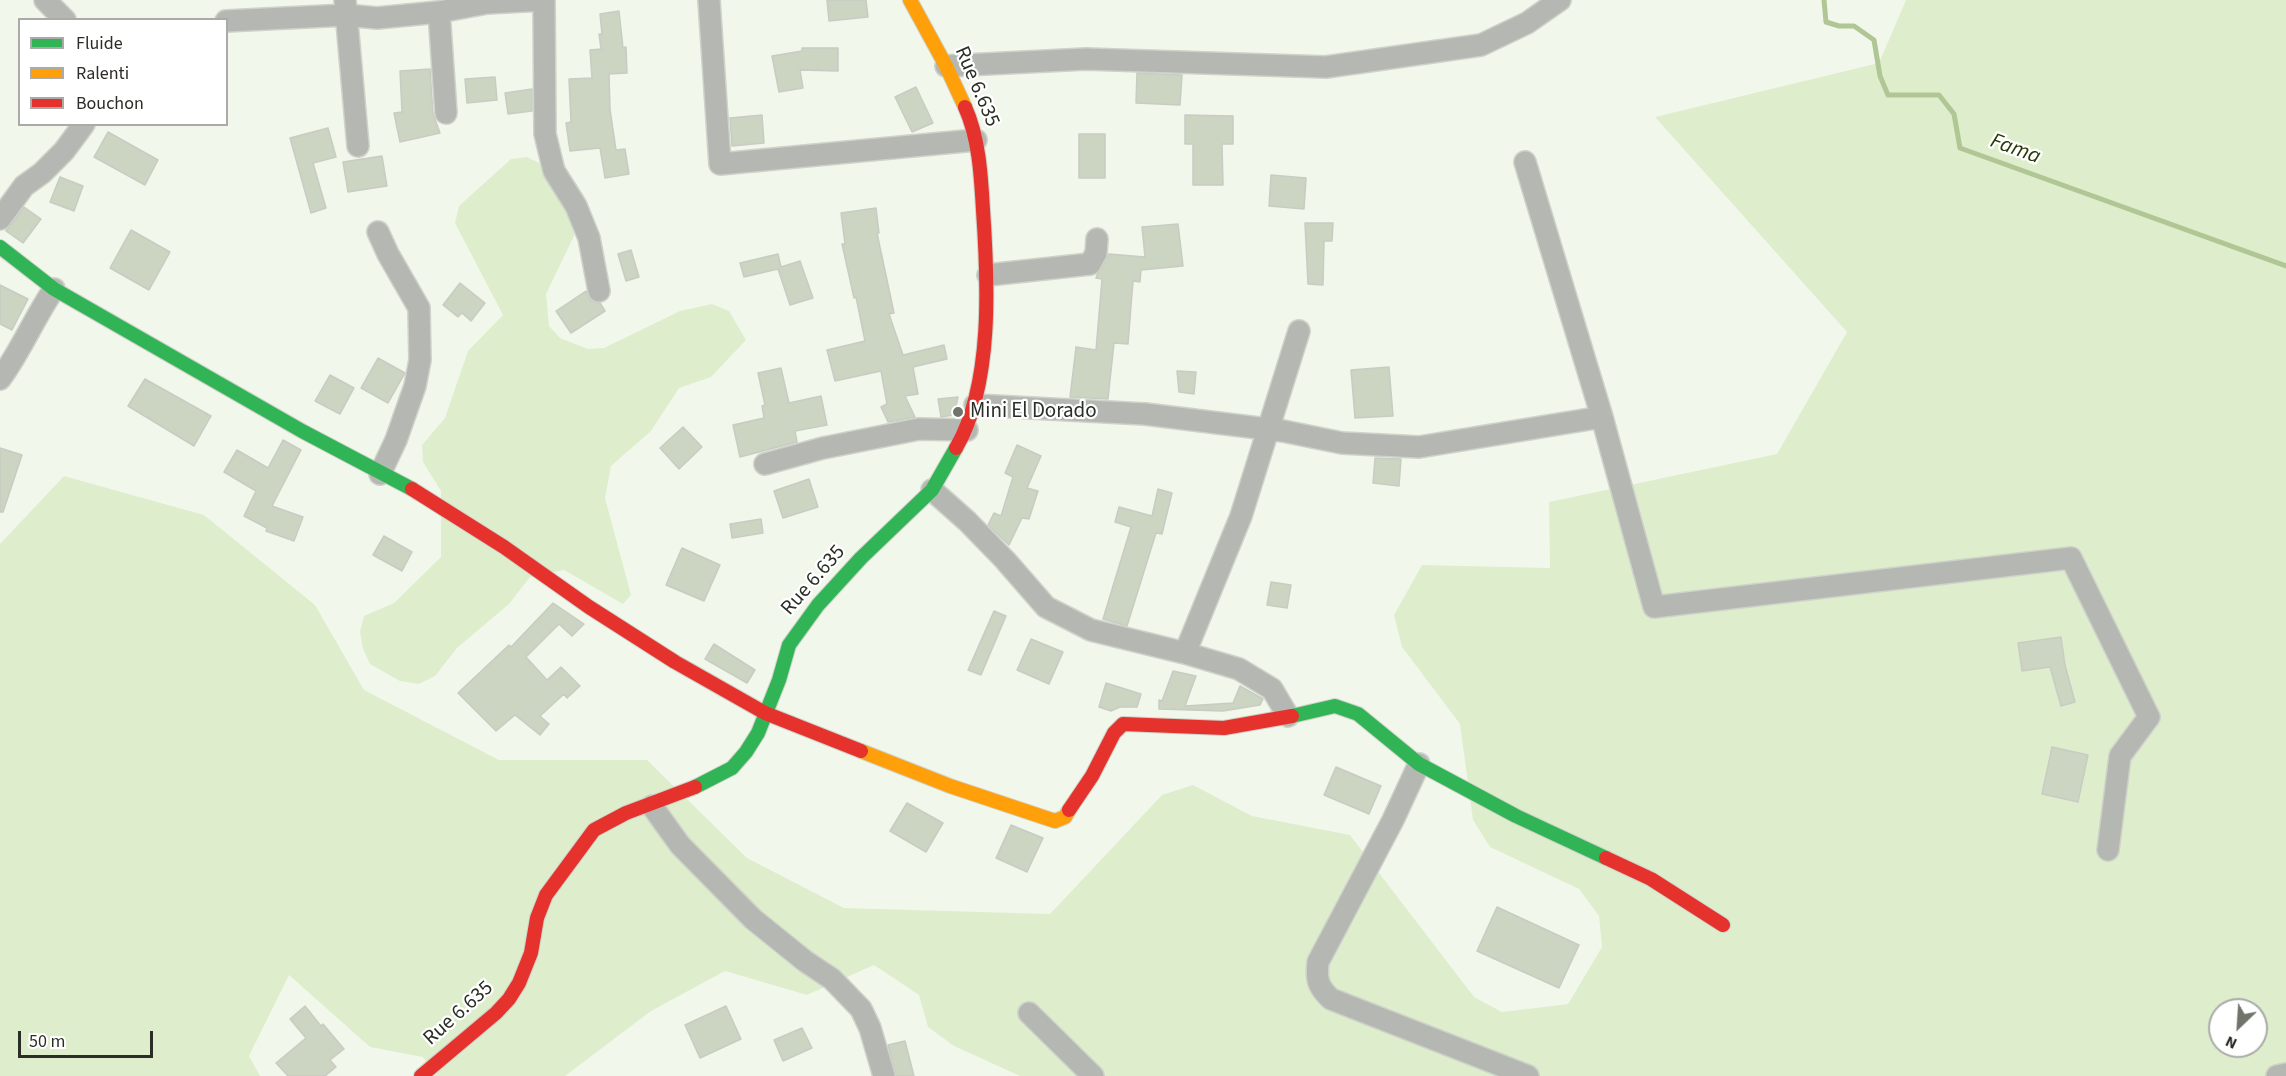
<!DOCTYPE html>
<html>
<head>
<meta charset="utf-8">
<style>
  body { margin:0 }
  #map { position:relative; width:2286px; height:1076px; overflow:hidden; background:#f2f7ec; font-family:"Source Sans 3",sans-serif }
  canvas { display:block }
  .legend { position:absolute; left:18px; top:18px; width:210px; height:108px; box-sizing:border-box; background:#fff; border:2px solid #aaaba8; margin:0; padding:8px 10px; list-style:none; font-size:18px; color:#2a2e26 }
  .legend li { display:flex; align-items:center; gap:12px; height:30px }
  .legend b { width:30px; border:2px solid #aaaba8 }
  .north { position:absolute; left:2208px; top:998px; width:60px; height:60px; box-sizing:border-box; background:#fff; border:2px solid #aaaba8; border-radius:50%; rotate:205deg; font-size:16px; font-weight:700; line-height:24px; text-align:center; color:#2a2e26 }
  .north::after { content:''; display:block; margin:auto; width:21px; height:27px; background:#70746b; clip-path:polygon(50% 0,100% 100%,50% 72%,0 100%) }
  .scale { position:absolute; left:18px; top:1031px; width:135px; height:27px; box-sizing:border-box; border:3px solid #2a2e26; border-top:0; padding-left:8px; font-size:18px; line-height:21px; white-space:nowrap; color:#2a2e26; -webkit-text-stroke:4px #fff; paint-order:stroke }
</style>
</head>
<body>
<div id="map">
<canvas width="2286" height="1076"></canvas>
<ul class="legend">
<li><b style="height:8px;background:#30b455"></b>Fluide</li>
<li><b style="height:8px;background:#ff9f0a"></b>Ralenti</li>
<li><b style="height:8px;background:#e5322d"></b>Bouchon</li>
</ul>
<div class="north">N</div>
<div class="scale">50 m</div>
</div>
<script>
const context = document.querySelector('canvas').getContext('2d');
context.lineJoin = 'round';
function paint(path, color) { context.fillStyle = color; context.fill(path, 'evenodd'); }
function trace(path, color, width, dash) { context.strokeStyle = color; context.lineWidth = width; context.lineCap = dash ? 'butt' : 'round'; context.setLineDash(dash || []); context.stroke(path); }
function write(font, color, halo, rows, align = 'center') {
  context.font = font + ' "Source Sans 3",sans-serif'; context.lineWidth = 4.5; context.setLineDash([]); context.textBaseline = 'middle'; context.strokeStyle = halo; context.fillStyle = color; for (const [text, x, y, turn = 0] of rows) {
    context.save(); context.translate(x, y); context.rotate((+turn || 0) * Math.PI / 180); context.textAlign = isNaN(turn) ? turn : align; if (halo) context.strokeText(text, 0, 0); context.fillText(text, 0, 0); context.restore();
  }
}
paint(new Path2D(`
  M1906,0h380v1076h-1266l-66,-30 -26,-19 -9,-32 -45,-30 -67,30 -82,-24 -74,40 -86,65h-129l-13,-19 -53,-10 -81,-72 -40,81 11,20h-260v-532l64,-68 140,39 111,90 49,85 135,70h148l100,98 97,50 206,6 112,-119 31,-10 59,31 98,19 124,162 28,15 66,-8 34,-57 -3,-31 -20,-27 -89,-42 -17,-27 -13,-96 -58,-77 -8,-32 28,-50 128,3 -1,-66 228,-48 70,-122 -192,-215 224,-54zM2220,1010h36v36h-36z
  M527,157l16,8 33,53 -2,18 -28,58 3,32 11,12 28,11 16,-1 76,-37 32,-7 17,7 17,29 -35,37 -32,11 -28,43 -40,35 -6,32 26,97 -8,9 -59,-34 -34,7 -21,27 -52,44 -22,28 -16,8 -19,-3 -30,-17 -7,-15 -3,-17 4,-16 30,-13 47,-46v-66l-18,-29 -1,-17 23,-27 23,-67 35,-36 -48,-92 4,-17 52,-47z`), '#deeecc');
trace(new Path2D(`
  M1824,0l2,22 13,4h15l20,14 6,36 8,19h51l15,19 6,34 326,118`), '#b0c694', 5);
const building = new Path2D(`
  M827,0h39l2,17 -39,4z
  M619,11l4,37 3,-1 1,26 -18,1 1,35 6,41 9,-1 4,25 -24,4 -5,-30 -30,3 -4,-28 5,-1 -2,-43 23,-1 -2,-28 11,-1 -2,-15h3l-2,-20z
  M802,48h36v23l-38,-1 3,18 -24,4 -7,-36 30,-5z
  M430,69l3,45 7,19 -40,9 -6,-29 8,-1 -2,-41z
  M1137,73l45,2 -2,30 -44,-2z
  M495,77l2,23 -30,3 -2,-24z
  M916,87l17,36 -21,9 -17,-35z
  M532,89v22l-24,3 -3,-21z
  M762,115l2,28 -32,3 -2,-28z
  M1185,115l48,1v28h-11l1,41h-30v-41h-8z
  M328,128l8,29 -23,6 13,45 -15,5 -21,-75z
  M108,132l50,28 -13,25 -51,-28z
  M1079,134h26v44h-26z
  M382,156l5,30 -39,6 -5,-30z
  M1271,175l35,3 -2,31 -35,-3z
  M60,177l23,9 -9,25 -24,-9z
  M24,207l17,12 -18,24 -17,-12z
  M876,208l3,25h-2l17,80 -5,1 14,41 41,-10 3,14 -34,8 5,27 -13,2 10,21 -27,5 -7,-15 6,-3 -6,-33 -46,10 -8,-31 38,-9 -9,-44 -2,1 -12,-54h3l-4,-31z
  M1305,223h28l-1,18h-8l-1,44 -15,-1z
  M1178,224l5,42 -42,4 -1,12 -7,-1 -5,63 -14,-1 -6,56 -38,-2 6,-50 20,3 6,-71 -6,-1 1,-3 12,-21 36,3 -3,-30z
  M131,230l39,22 -21,38 -39,-22z
  M631,250l8,27 -13,4 -8,-27z
  M778,254l3,13 19,-6 13,37 -23,7 -12,-36 -34,8 -4,-14z
  M460,283l25,20 -14,18 -9,-8 -4,4 -15,-12z
  M0,285l28,14 -16,31 -12,-6z
  M586,291l4,9 10,3 5,8 -34,22 -15,-22z
  M378,358l27,15 -17,30 -27,-15z
  M1389,367l4,49 -38,2 -4,-48z
  M781,368l8,35 32,-7 6,29 -32,6 2,11 -57,15 -7,-32 31,-7 -2,-12 3,-1 -7,-32z
  M1177,371l19,1 -2,22 -15,-2z
  M330,375l24,13 -14,26 -25,-13z
  M145,379l66,37 -17,30 -66,-40z
  M958,397l-4,18 -13,2 -3,-18z
  M683,427l19,20 -23,22 -19,-21z
  M283,440l18,10 -29,56 31,11 -9,24 -28,-10 1,-3 -23,-12 12,-25 -32,-19 13,-22 31,18z
  M1017,445l24,11 -14,32 11,3 -9,28 -7,-1 -13,27 -21,-20 6,-12 7,3 12,-39 -8,-4z
  M0,448l22,7 -19,57h-3z
  M1375,458l26,1 -2,27 -26,-3z
  M809,479l9,28 -35,11 -9,-27z
  M1158,489l14,4 -10,41 -6,-1 -29,93 -24,-7 28,-92 -16,-5 4,-15 33,9z
  M761,519l2,14 -31,5 -2,-14z
  M384,536l28,16 -10,19 -29,-16z
  M682,548l38,17 -16,36 -38,-16z
  M1271,582l20,3 -4,23 -20,-3z
  M553,603l31,21 -12,12 -13,-12 -33,33 21,23 14,-13 19,19 -13,12 -3,-4 -24,22 9,8 -9,11 -25,-20 -19,16 -38,-38 51,-48 2,2z
  M994,611l12,5 -25,59 -13,-5z
  M2061,637l4,28 10,37 -14,4 -11,-39 -28,4 -4,-28z
  M1031,639l32,13 -14,32 -32,-14z
  M714,644l41,26 -8,13 -42,-24z
  M1173,671l23,5 -11,30 48,-3 7,-17 23,13 -3,6 -37,6 -64,-2v-9l3,1z
  M1106,683l35,11 -4,13h-17l-9,4 -12,-4z
  M2052,747l36,8 -10,47 -36,-8z
  M1336,767l45,19 -12,28 -45,-19z
  M907,803l36,20 -17,29 -36,-21z
  M1011,825l32,13 -16,34 -31,-14z
  M1497,907l82,38 -20,43 -82,-37z
  M305,1006l16,20 2,-2 21,25 -14,11 6,7 -11,9h-37l-12,-13 30,-25 -16,-19z
  M726,1006l15,33 -41,19 -15,-33z
  M802,1028l10,20 -29,13 -9,-21z
  M905,1041l9,35h-18l-8,-31z`);
paint(building, '#ccd4c2');
trace(building, '#c8ccc3', 1.5);
const street = new Path2D(`
  M45,0l20,20
  M345,0l13,146
  M544,0l1,134 9,37 22,35 13,32 10,53
  M709,0l11,164 256,-24
  M439,12l7,101
  M226,21l120,-6 31,3 62,-6 48,-9 56,-3
  M946,66l140,-7 240,8 155,-22 46,-22 33,-23
  M1525,162l77,255 52,190 417,-49 78,159 -29,39 -12,94
  M0,219l24,-33 18,-13 22,-22 20,-27
  M378,232l10,22 31,54 1,52 -5,26 -19,54 -16,34
  M988,275l102,-11 6,-11 1,-14
  M0,379c21,-28 34,-61 54,-90
  M975,405l170,9 138,17 59,12 77,4 183,-30
  M765,464l58,-16 96,-19 48,1
  M932,490l35,31 38,39 41,47 45,23 94,23 54,16 33,20 16,27
  M1185,653l56,-137 58,-185
  M1419,764l-26,56 -75,142c-2,18 0,25 13,37l197,77
  M652,806l28,39 73,74 52,42 27,18 29,30 9,19 14,48
  M1029,1013l64,63
  M2277,1076l9,-2`);
const fast = new Path2D(`
  M0,247l54,42 248,142 110,58
  M1292,716l43,-10 23,8 61,50 97,52 90,42
  M695,787l37,-19 14,-16 12,-19 21,-53 10,-35 29,-40 43,-47 71,-68 24,-42`);
const slow = new Path2D(`
  M910,0l36,66 19,41
  M861,751l89,35 105,35 10,-4 4,-7`);
const jam = new Path2D(`
  M956,448c37,-63 32,-167 27,-238 -2,-35 -4,-72 -18,-103
  M412,489l92,58 85,60 86,55 90,51 96,38
  M1069,810l23,-34 22,-43 9,-9 101,4 68,-12
  M1606,858l45,21 72,46
  M421,1076l75,-63 13,-14 10,-16 12,-30 6,-35 9,-23 48,-65 32,-17 69,-26`);
trace(street, '#ced2c9', 24);
trace(fast, '#ced2c9', 16);
trace(slow, '#ced2c9', 16);
trace(jam, '#ced2c9', 16);
trace(street, '#b5b7b2', 21);
trace(fast, '#30b455', 14);
trace(slow, '#ff9f0a', 14);
trace(jam, '#e5322d', 14);
for (const [x, y, r, color] of [
  [958,412,6,"#70746b"]
]) { const dot = new Path2D(); dot.arc(x, y, r, 0, 2 * Math.PI); context.fillStyle = color; context.fill(dot); trace(dot, '#fff', 2); }
write('21px', '#2a2e26', '#fff', [
  ["Rue 6.635",976,87,67],
  ["Rue 6.635",814,581,-49],
  ["Rue 6.635",459,1014,-42]
]);
write('21px', '#2a2e26', '#fff', [
  ["Mini El Dorado",970,412]
], 'left');
write('italic 22px', '#273907', '#fff', [
  ["Fama",2015,150,20]
]);
</script>
</body>
</html>
